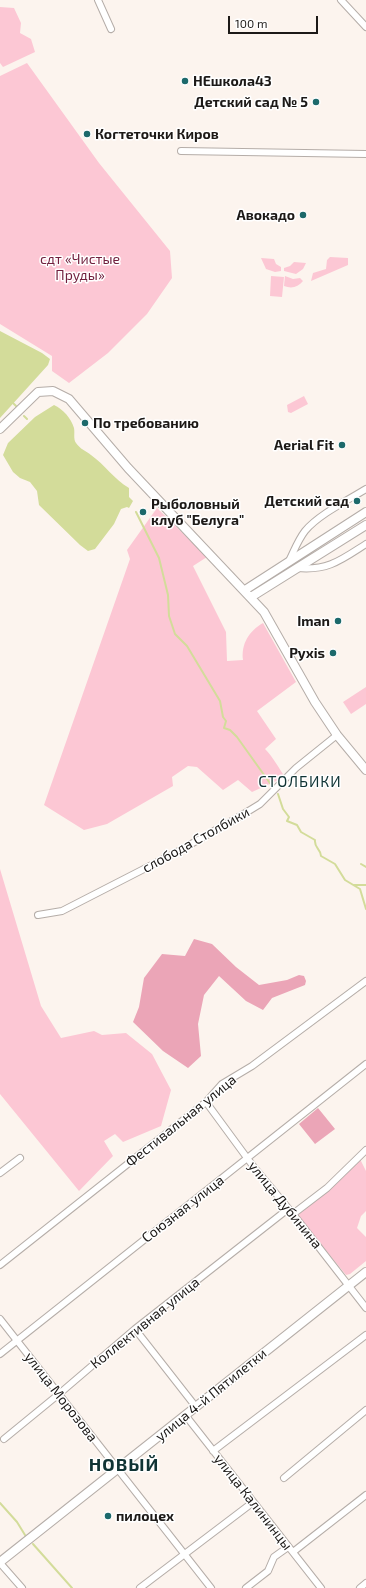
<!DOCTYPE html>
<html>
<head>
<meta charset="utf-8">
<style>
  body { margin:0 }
  #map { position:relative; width:366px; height:1588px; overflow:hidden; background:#fcf4ee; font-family:"Exo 2",sans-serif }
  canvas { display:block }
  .scale { position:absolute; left:228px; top:16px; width:90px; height:18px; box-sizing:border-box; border:2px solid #1c1917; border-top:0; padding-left:5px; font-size:12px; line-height:14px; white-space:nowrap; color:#1c1917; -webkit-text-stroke:3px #fff; paint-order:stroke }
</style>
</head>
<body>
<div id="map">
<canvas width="366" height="1588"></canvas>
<div class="scale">100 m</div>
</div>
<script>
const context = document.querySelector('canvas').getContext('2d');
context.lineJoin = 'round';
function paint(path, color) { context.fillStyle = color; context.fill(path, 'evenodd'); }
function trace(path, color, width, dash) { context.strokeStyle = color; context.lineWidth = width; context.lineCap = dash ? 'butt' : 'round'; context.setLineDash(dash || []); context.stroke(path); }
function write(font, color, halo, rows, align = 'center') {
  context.font = font + ' "Exo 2",sans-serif'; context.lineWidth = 3; context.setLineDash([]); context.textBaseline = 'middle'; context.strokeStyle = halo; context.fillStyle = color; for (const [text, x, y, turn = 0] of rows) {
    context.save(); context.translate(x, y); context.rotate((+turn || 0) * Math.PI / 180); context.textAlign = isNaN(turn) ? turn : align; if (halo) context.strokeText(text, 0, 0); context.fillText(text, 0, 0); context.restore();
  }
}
paint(new Path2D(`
  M0,7l14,1 7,15 -1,10 11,6 4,13 -32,15 -3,-4z
  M27,63l72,100 71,88 2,27 -25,36 -39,39 -39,30 -17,-12v-15l-52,-32v-248z
  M330,257l18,1v7l-37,16 2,-8 13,-4 1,-9z
  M261,258l13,1 2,5 5,3v4l-6,1 -9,-3z
  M294,262l12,1 -3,6 -7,5 -12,-3v-3l6,-2z
  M271,276l13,1 -2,20 -12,-1z
  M285,276l8,3 7,-1 3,3c-5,6 -11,8 -19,5z
  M304,396l4,8 -17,9 -3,-1 -1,-7z
  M157,508l50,49 -14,9 33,66 1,29 16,-1c-2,-16 6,-29 20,-37l33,59 -39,29 19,28 -11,10c8,8 13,18 20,28l-33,15 -14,-12 -15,10 -26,-23 -9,-1 -16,11 1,9 -66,38 -23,6 -40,-25 86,-246 -3,-9z
  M366,687v17l-15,10 -8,-12z
  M0,869l41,137 20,32 33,-7 8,4 24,-2 26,21 19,36 -10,36 -38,16 -8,-8 -11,7 9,15 -34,35 -79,-97z
  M360,1159l6,12v40l-5,5 -4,12 9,9v24l-16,13 -4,1 -46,-56 -1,-5z`), '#fcc7d4');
paint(new Path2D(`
  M194,939l18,5 24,23 23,18 28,-5 12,-5 5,1 2,5 -1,4 -33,13 -9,12 -17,-9 -27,-25 -15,19 -6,29 3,32 -13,12 -25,-17 -30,-29 6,-15 5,-29 18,-24 23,2z
  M318,1108l17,21 -20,15 -16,-20z`), '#eba5b7');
paint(new Path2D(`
  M0,331l42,22 8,6 -2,6 -48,53z
  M54,405c9,4 17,13 20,23 1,5 -1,11 2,15 4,6 10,8 15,12 14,10 23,24 38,33v9l4,4 -4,7 -2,-1 -6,2 -7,15 -19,25 -7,2 -8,-6 -41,-40 -2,-14 -7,-9 -10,-4 -7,-6 -10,-17 5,-12 27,-26z`), '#d3dc9a');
trace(new Path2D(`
  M13,403l3,3
  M24,416l3,3
  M136,512l23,46 9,37 1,21 6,18 12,12 33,55 3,16 3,4 -2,7 6,2 7,7 35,49
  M278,794l5,15 6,8 -2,4 10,4 4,7 14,8c-1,8 6,9 6,16l14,8 10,16 15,9 6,20
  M361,864l5,3
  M354,885h12
  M0,1503l17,19 8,13
  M33,1544l39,44`), '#d3dc9a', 2);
const street = new Path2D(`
  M98,0l13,29
  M341,0l25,27
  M181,151l185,3
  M289,561c5,-10 9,-21 16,-30 13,-16 43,-31 61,-42
  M297,568c31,3 44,-8 69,-24
  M38,915l24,-4 115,-59 65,-37 18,-11 36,-36 41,-33
  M206,1102l47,64 40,48 73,94
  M0,1173l20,-15
  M293,1214l34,-26 39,-38
  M0,1265l206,-163 16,-18 30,-18 114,-85
  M0,1319l211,269
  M135,1329l61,78
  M0,1354l366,-290
  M186,1416l135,172
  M4,1439l55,-45 76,-65 153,-120
  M213,1451l153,-116
  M284,1478l82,-68
  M293,1552l73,-57
  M0,1563l22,25
  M140,1588l112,-85
  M246,1588l22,-17 6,-14 14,-10
  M360,1588l6,-5`);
const secondary = new Path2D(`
  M0,429l38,-37 15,-1 16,8 59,69 136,144 51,90 22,33 29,35
  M245,590l121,-78
  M251,597l115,-72
  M0,1562l366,-290`);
trace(street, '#b5ada8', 8);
trace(secondary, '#b5ada8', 10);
trace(street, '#fff', 6);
trace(secondary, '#fff', 8);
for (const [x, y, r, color] of [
  [185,81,4,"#1c696b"],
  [316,102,4,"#1c696b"],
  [87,134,4,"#1c696b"],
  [303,215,4,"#1c696b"],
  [85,423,4,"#1c696b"],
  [342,445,4,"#1c696b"],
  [357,501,4,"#1c696b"],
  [143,512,4,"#1c696b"],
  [338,621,4,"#1c696b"],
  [333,653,4,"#1c696b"],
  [108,1516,4,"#1c696b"]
]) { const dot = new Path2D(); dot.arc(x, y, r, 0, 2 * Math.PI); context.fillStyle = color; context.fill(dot); trace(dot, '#fff', 1.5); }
write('bold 14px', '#1c1917', '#fff', [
  ["НЕшкола43",193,81,"left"],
  ["Детский сад № 5",308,102],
  ["Когтеточки Киров",95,134,"left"],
  ["Авокадо",295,215],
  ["По требованию",93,423,"left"],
  ["Aerial Fit",334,445],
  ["Детский сад",349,501],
  ["Рыболовный",151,504,"left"],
  ["клуб \"Белуга\"",151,520,"left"],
  ["Iman",330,621],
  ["Pyxis",325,653],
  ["пилоцех",116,1516,"left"]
], 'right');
write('14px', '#701f3d', '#fff', [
  ["сдт «Чистые",80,259],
  ["Пруды»",80,275]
]);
write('14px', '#1c1917', '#fff', [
  ["слобода Столбики",196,840,-29],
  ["Фестивальная улица",181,1121,-39],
  ["улица Дубинина",285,1205,51],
  ["Союзная улица",183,1209,-38],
  ["Коллективная улица",145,1323,-39],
  ["улица 4-й Пятилетки",211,1395,-39],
  ["улица Морозова",61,1397,52],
  ["улица Калининцы",253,1502,52]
]);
context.letterSpacing = '1px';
write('15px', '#103334', '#fff', [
  ["СТОЛБИКИ",300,782]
]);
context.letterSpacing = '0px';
context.letterSpacing = '1px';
write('bold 18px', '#103334', '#fff', [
  ["НОВЫЙ",124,1465]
]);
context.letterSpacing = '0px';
</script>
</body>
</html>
